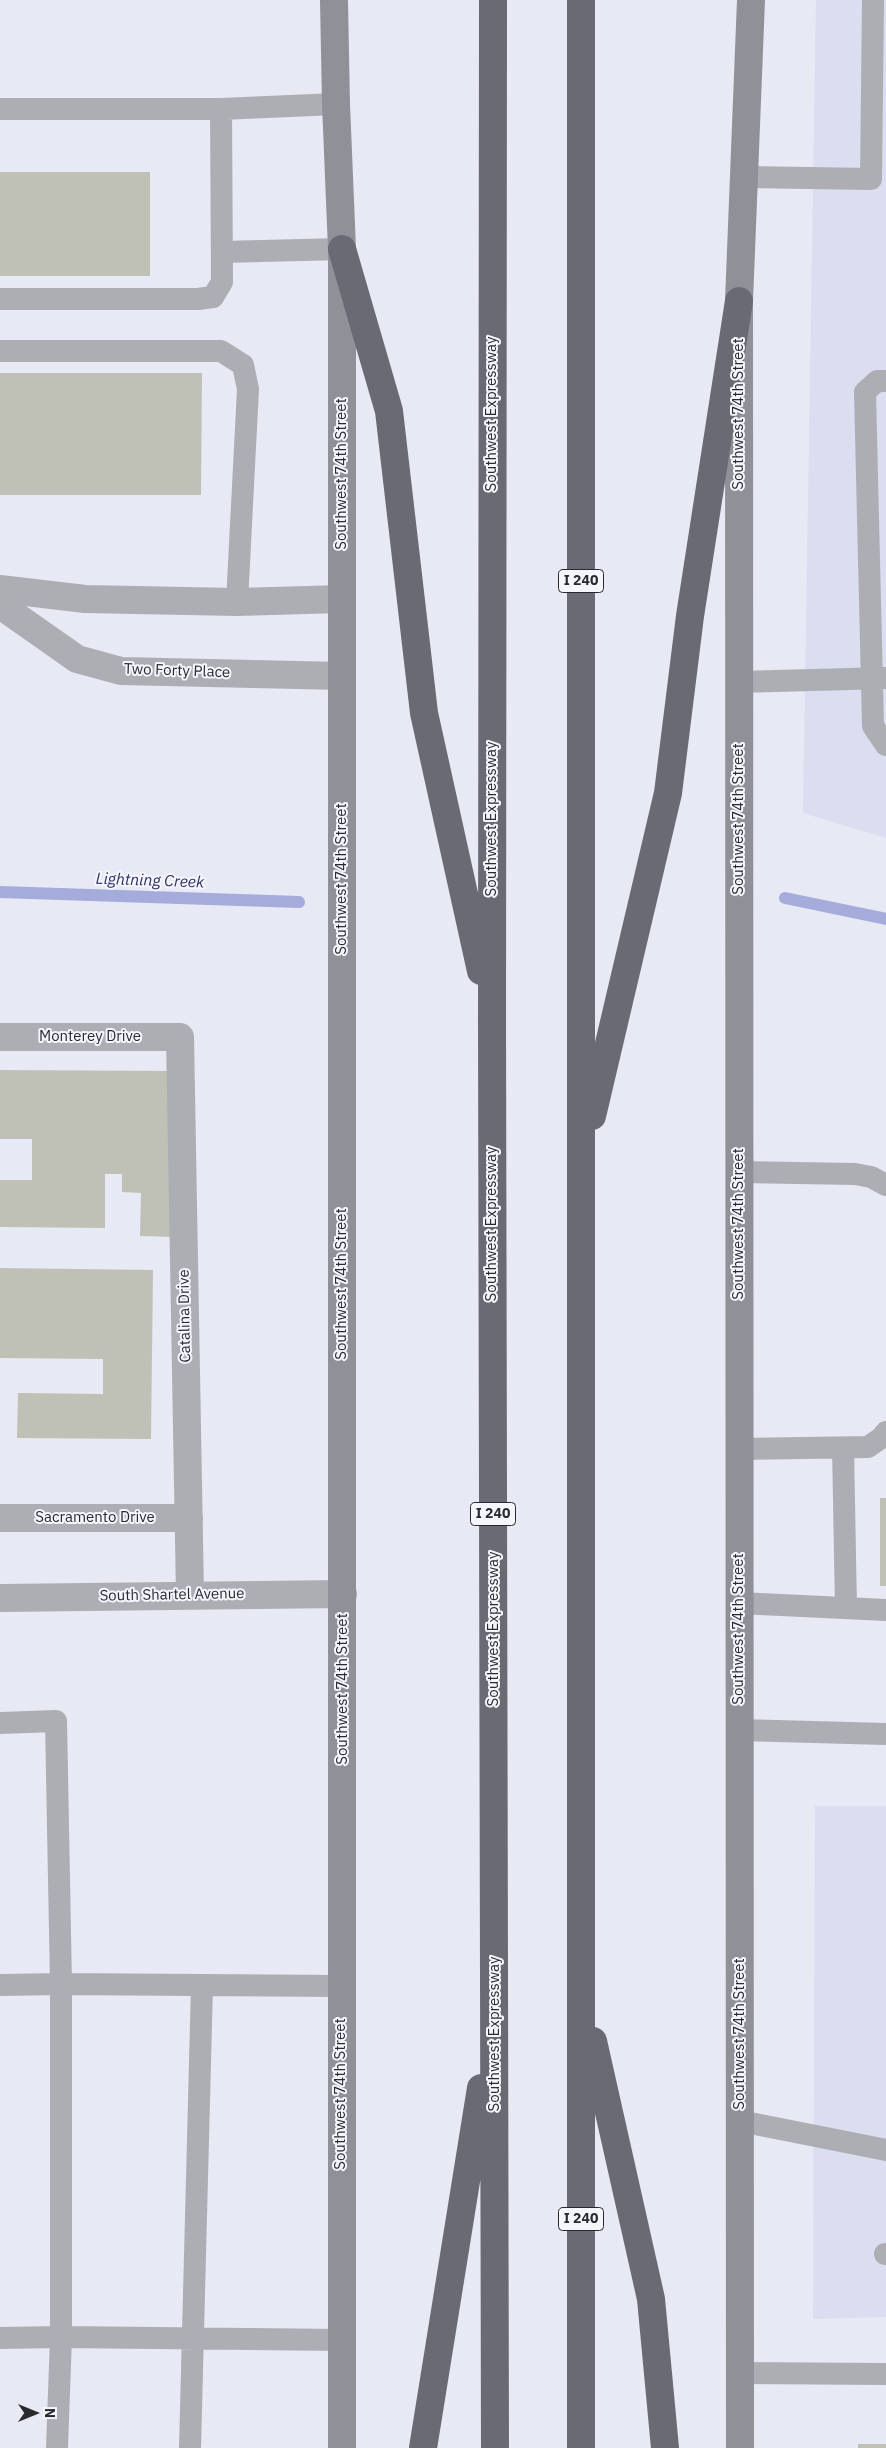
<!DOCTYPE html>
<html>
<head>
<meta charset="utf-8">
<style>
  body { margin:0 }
  #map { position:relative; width:886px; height:2448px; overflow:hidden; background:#e7e9f4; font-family:"IBM Plex Sans",sans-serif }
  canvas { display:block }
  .north { position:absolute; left:10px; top:2388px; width:50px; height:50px; -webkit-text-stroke:4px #f5f6fd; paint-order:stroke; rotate:90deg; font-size:14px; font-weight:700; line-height:20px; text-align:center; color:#292a2e }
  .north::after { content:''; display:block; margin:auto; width:18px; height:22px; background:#292a2e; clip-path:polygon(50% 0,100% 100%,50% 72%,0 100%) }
</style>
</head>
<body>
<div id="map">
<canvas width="886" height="2448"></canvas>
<div class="north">N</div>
</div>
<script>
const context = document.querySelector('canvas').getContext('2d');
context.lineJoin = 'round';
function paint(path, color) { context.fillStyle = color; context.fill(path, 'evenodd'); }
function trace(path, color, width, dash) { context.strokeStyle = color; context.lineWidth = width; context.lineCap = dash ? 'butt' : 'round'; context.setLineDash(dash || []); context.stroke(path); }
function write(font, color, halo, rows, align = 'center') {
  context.font = font + ' "IBM Plex Sans",sans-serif'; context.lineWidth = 4; context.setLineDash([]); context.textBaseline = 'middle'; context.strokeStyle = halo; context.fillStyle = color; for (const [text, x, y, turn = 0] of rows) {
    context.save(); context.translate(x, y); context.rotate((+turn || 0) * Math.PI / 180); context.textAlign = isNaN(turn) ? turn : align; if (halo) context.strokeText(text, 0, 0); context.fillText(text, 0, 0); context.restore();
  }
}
paint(new Path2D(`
  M816,0h70v838l-83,-25z
  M815,1806h71v511l-73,2z`), '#dbddf0');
trace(new Path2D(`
  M0,892l299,10
  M785,898l101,21`), '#a5abdb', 12);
paint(new Path2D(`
  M0,172h150v104h-150z
  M0,373h202l-1,122h-201z
  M0,1070l176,1 -2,166 -34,-1 1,-43 -19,-1v-18h-17v54l-105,-1v-47h32v-41h-32z
  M0,1268l153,2 -2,169 -134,-1 1,-45 85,1v-35l-103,-1z
  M880,1498h6v88h-6z
  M858,2444h28v4h-28z`), '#bfc1b6');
trace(new Path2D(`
  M0,109h221l115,-5
  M744,177l127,2 2,-179
  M222,252l120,-3
  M0,299h198l15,-2 9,-15 -1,-173
  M0,351h221l22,14 5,24 -11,213
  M886,381h-9l-12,11 8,334 13,19
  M739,682l147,-4
  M739,1172l116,2 16,3 15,8
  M843,1448l3,160
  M739,1449l129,-2 13,-9 5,-6
  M739,1603l147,7
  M0,1723l56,-2 5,263 280,2
  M740,1730l146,4
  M0,1985l61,-1v353l-61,1
  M740,2121l146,29
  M885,2254h1
  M740,2373l146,1
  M57,2448l4,-111 281,3
  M190,2448l12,-463`), '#adaeb3', 22);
trace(new Path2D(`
  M0,589l85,10 152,3 105,-3
  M0,605l77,54 44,12 221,5
  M0,1037h180l10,558
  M0,1518h189
  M0,1598l343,-4`), '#adaeb3', 28);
trace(new Path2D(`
  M334,0l2,104 6,145v2199
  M740,2448l-1,-2147 12,-301`), '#909198', 28);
trace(new Path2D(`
  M493,0l-1,1022 3,1426
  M342,249l47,162 35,302 57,258
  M592,1116l76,-323 22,-177 49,-315
  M593,2041l58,258 14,149
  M423,2448l58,-360
  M581,2448v-2448`), '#696a74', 28);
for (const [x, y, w] of [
  [581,581,45],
  [493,1514,45],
  [581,2219,45]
]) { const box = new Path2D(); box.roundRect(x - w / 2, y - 11.5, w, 23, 4); context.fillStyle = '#f5f6fd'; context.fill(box); trace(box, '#292a2e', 1); }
write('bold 14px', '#292a2e', null, [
  ["I 240",581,581],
  ["I 240",493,1514],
  ["I 240",581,2219]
]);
write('15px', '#292a2e', '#f5f6fd', [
  ["Southwest Expressway",492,414,-90],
  ["Southwest 74th Street",739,414,-90],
  ["Southwest 74th Street",342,474,-90],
  ["Two Forty Place",177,671,2],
  ["Southwest Expressway",492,819,-90],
  ["Southwest 74th Street",739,819,-90],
  ["Southwest 74th Street",342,879,-90],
  ["Monterey Drive",90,1037],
  ["Southwest Expressway",492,1224,-90],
  ["Southwest 74th Street",739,1224,-90],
  ["Southwest 74th Street",342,1284,-90],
  ["Catalina Drive",185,1316,-91],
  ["Sacramento Drive",95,1518],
  ["South Shartel Avenue",172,1595,-1],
  ["Southwest Expressway",494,1629,-90],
  ["Southwest 74th Street",739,1629,-90],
  ["Southwest 74th Street",343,1689,-90],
  ["Southwest Expressway",495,2034,-90],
  ["Southwest 74th Street",740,2034,-90],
  ["Southwest 74th Street",341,2094,-90]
]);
write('italic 16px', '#2f2f6a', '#f5f6fd', [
  ["Lightning Creek",150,881,2]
]);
</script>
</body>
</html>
